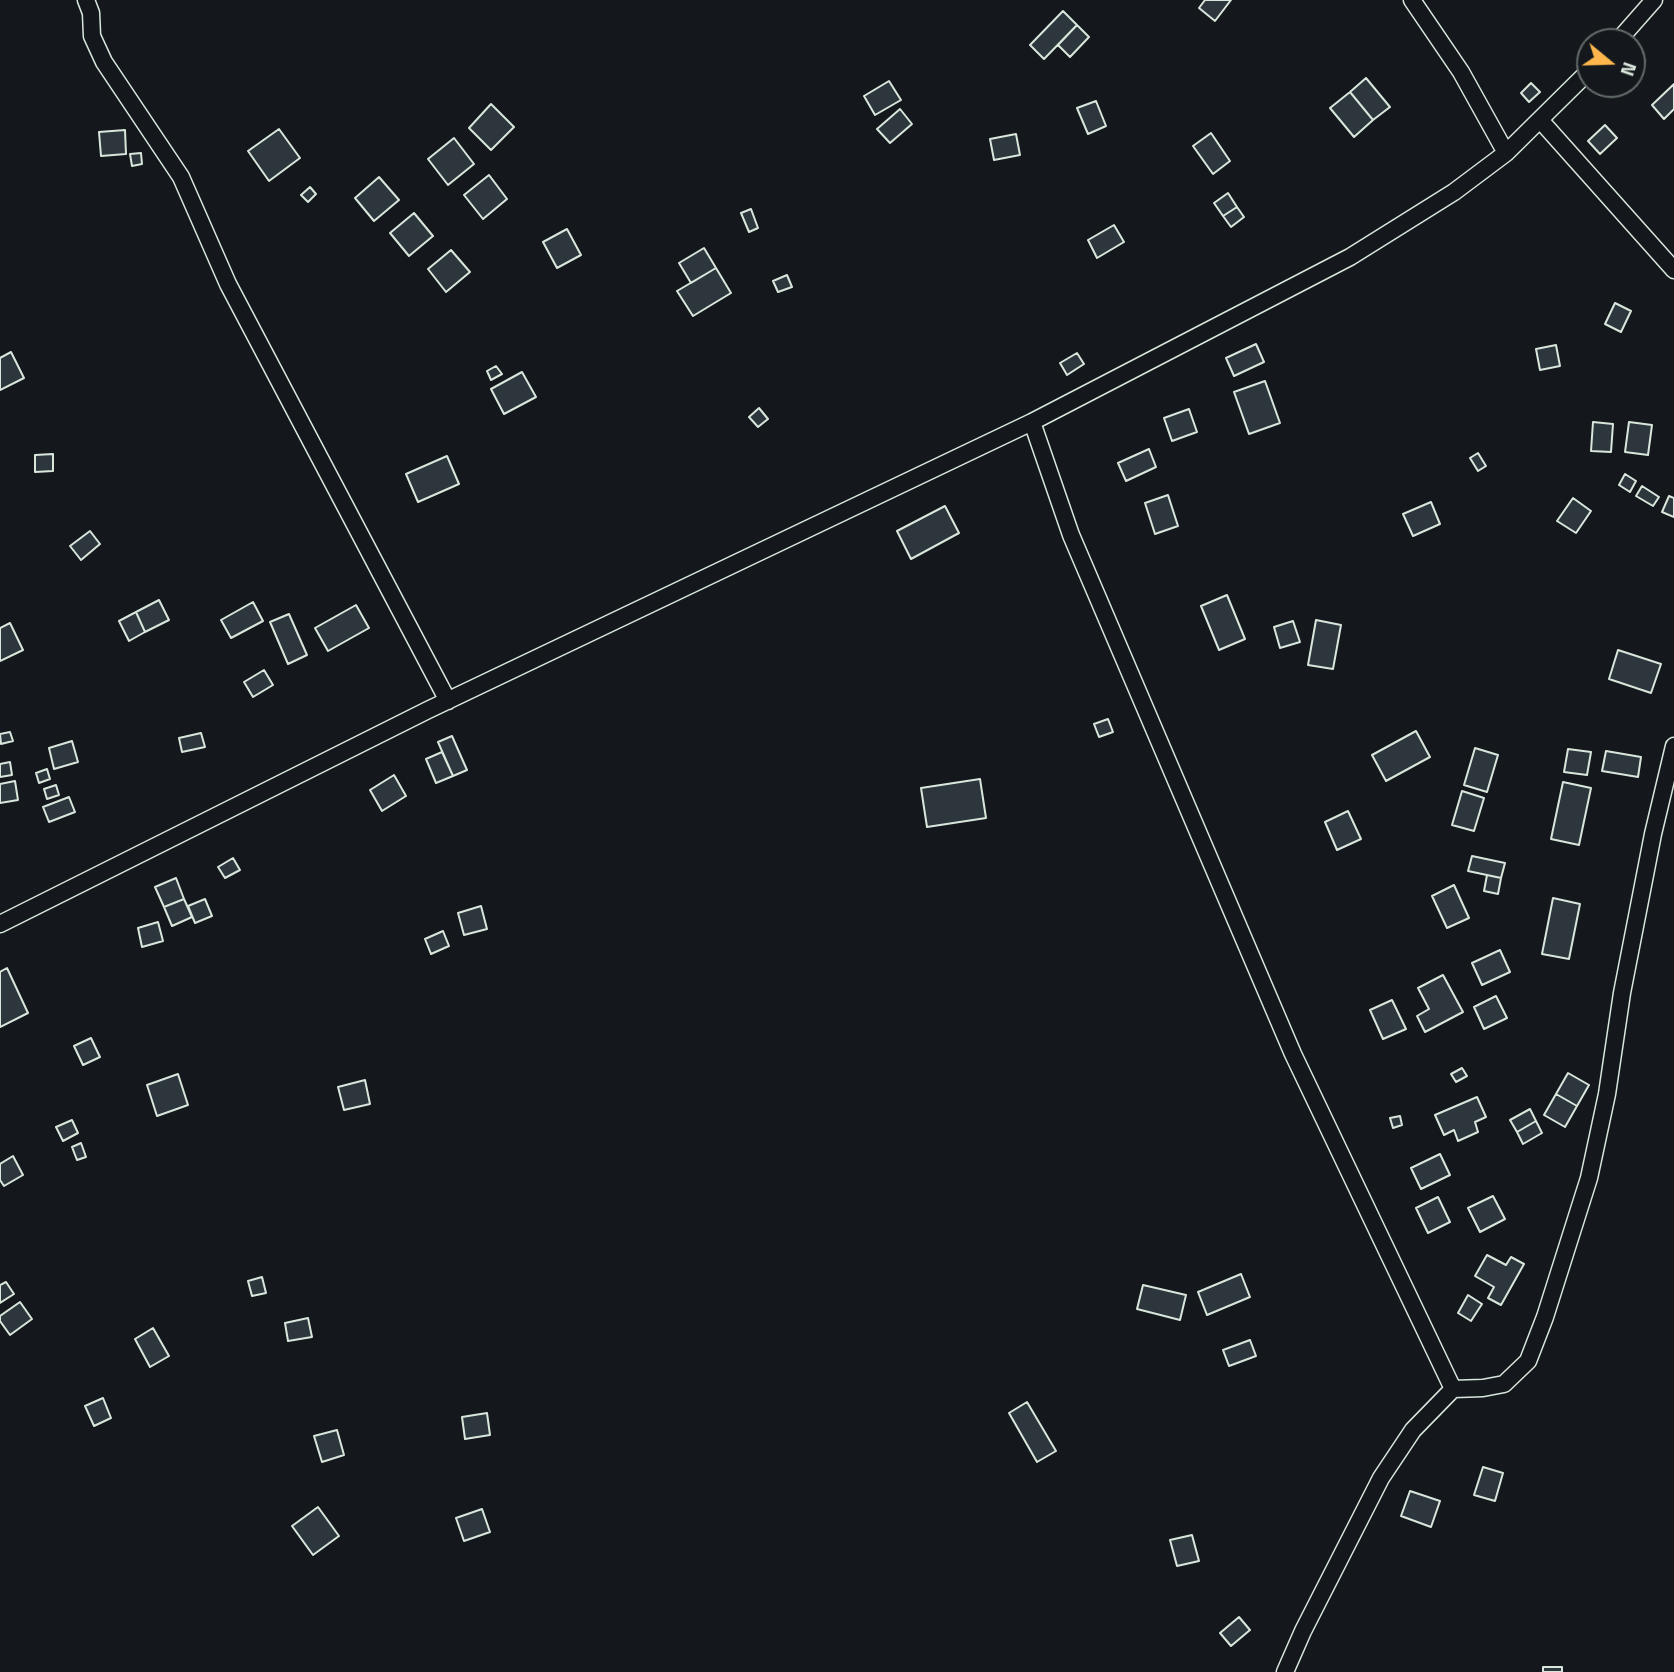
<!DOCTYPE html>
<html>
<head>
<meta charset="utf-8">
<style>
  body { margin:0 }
  #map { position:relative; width:1674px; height:1672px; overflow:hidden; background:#14181c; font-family:"Titillium Web",sans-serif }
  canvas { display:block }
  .north { position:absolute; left:1576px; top:28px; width:70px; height:70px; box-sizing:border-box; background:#14181c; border:2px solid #626a69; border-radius:50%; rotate:109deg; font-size:19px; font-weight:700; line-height:28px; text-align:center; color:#d8e6dc }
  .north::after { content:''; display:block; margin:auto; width:24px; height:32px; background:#ffb74d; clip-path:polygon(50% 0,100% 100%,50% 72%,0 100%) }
</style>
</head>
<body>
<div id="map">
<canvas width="1674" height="1672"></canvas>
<div class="north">N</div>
</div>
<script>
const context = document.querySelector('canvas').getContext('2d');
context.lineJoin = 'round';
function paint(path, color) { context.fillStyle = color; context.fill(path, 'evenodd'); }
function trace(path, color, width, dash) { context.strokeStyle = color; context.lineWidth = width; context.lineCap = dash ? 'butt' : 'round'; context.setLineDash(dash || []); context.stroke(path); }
const building = new Path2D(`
  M1205,0h26l-16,21 -16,-13z
  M1063,11l14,14 -33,34 -14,-14z
  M1077,25l12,12 -19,20 -12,-12z
  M1366,78l24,29 -17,13 -23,-28z
  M889,81l12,19 -26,15 -11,-19z
  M1531,83l9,9 -11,10 -8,-9z
  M1674,84v25l-10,10 -12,-14z
  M1350,92l23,28 -19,17 -24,-29z
  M1096,101l10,25 -18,8 -11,-26z
  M491,104l23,23 -23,23 -22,-22z
  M900,109l12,15 -22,19 -13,-14z
  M1605,125l12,13 -17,16 -12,-13z
  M279,129l21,29 -31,23 -21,-30z
  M125,130l1,24 -25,2 -2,-24z
  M1211,133l19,28 -17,13 -20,-28z
  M1016,134l4,21 -26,5 -4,-21z
  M454,138l20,26 -26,21 -20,-26z
  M141,153l1,11 -10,2 -2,-12z
  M489,175l18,24 -24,20 -19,-24z
  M379,177l20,23 -25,21 -19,-23z
  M310,187l6,7 -8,8 -7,-7z
  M1228,193l9,14 -14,9 -9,-13z
  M1237,207l7,10 -13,10 -8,-11z
  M751,209l7,19 -9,4 -8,-19z
  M414,213l19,23 -24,20 -19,-23z
  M1114,225l10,17 -27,16 -9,-18z
  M567,229l14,26 -24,13 -14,-26z
  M704,248l12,20 -25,15 -12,-20z
  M451,250l19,22 -24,20 -18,-23z
  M716,268l15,25 -38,23 -16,-25z
  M787,275l5,12 -14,5 -5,-11z
  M1615,303l16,8 -10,21 -16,-8z
  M1256,344l8,18 -30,14 -8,-18z
  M1556,345l4,21 -20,4 -4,-21z
  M11,352l13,26 -24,12v-32z
  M1077,353l7,11 -17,11 -7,-12z
  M496,366l6,8 -11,6 -4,-9z
  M522,372l14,25 -32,17 -13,-25z
  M1265,381l15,42 -31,11 -15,-42z
  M759,408l9,11 -10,8 -9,-10z
  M1189,409l8,23 -25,9 -8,-23z
  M1593,422l20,2 -2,28 -20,-1z
  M1629,422l23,3 -4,30 -23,-3z
  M1149,449l7,18 -30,14 -8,-18z
  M1478,453l8,13 -8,5 -8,-13z
  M53,454v17l-18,1v-17z
  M447,456l12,28 -41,18 -12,-28z
  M1625,474l11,7 -6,11 -11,-7z
  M1642,486l17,11 -6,9 -17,-10z
  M1168,495l10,31 -23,8 -10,-31z
  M1669,496l5,2v19l-12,-5z
  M1573,498l18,13 -15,22 -19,-12z
  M1431,502l9,22 -27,12 -10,-22z
  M945,506l14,27 -48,26 -14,-28z
  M90,531l10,13 -19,16 -11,-14z
  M1227,595l18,44 -26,11 -18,-44z
  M159,600l10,20 -24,12 -9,-20z
  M253,602l10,19 -32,17 -10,-18z
  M356,605l13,23 -41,23 -13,-23z
  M136,612l9,20 -16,9 -10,-20z
  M289,614l18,41 -19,9 -18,-42z
  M1316,620l25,5 -8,44 -25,-4z
  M1293,621l7,21 -20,6 -6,-21z
  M10,623l13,27 -23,11v-33z
  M1618,650l43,14 -10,29 -42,-14z
  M264,670l9,15 -20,12 -9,-15z
  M1108,719l5,13 -14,5 -5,-13z
  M1416,731l14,26 -44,24 -14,-26z
  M10,732l3,9 -12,3 -1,-10z
  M201,733l4,14 -23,5 -3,-14z
  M452,736l15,34 -14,6 -15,-34z
  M72,741l6,21 -24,7 -5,-21z
  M1475,748l23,7 -11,37 -23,-7z
  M1568,749l23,3 -4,23 -23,-3z
  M1606,751l35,6 -3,20 -36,-6z
  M442,752l11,24 -17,7 -10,-24z
  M10,762l2,13 -12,2v-13z
  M47,769l3,10 -11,4 -3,-10z
  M394,775l12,21 -24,15 -12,-21z
  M980,779l6,39 -59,9 -6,-39z
  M15,781l3,19 -18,3v-19z
  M1563,782l28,6 -12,57 -28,-6z
  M56,785l3,10 -12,4 -3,-10z
  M1462,791l22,7 -10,33 -22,-6z
  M69,797l6,15 -26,10 -6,-15z
  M1348,811l13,28 -24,11 -12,-28z
  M1472,856l33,7 -4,15 -33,-7z
  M233,858l7,12 -15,8 -7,-11z
  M1487,875l14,3 -3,16 -14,-3z
  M176,878l8,21 -20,8 -9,-20z
  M1454,885l15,33 -22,10 -15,-32z
  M1553,898l27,6 -11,55 -27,-5z
  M184,899l8,18 -20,9 -8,-19z
  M205,899l7,17 -17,7 -7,-17z
  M481,906l6,23 -23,6 -6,-22z
  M158,922l5,19 -21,6 -4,-19z
  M443,931l6,15 -18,8 -6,-15z
  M1500,950l10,22 -28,13 -10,-22z
  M7,968l21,45 -28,14v-55z
  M1443,975l20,37 -38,20 -8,-16 12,-7 -11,-21z
  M1496,996l11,22 -23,11 -10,-22z
  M1392,1000l14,29 -23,10 -13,-29z
  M91,1038l9,19 -17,8 -9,-19z
  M1462,1068l5,8 -11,6 -5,-8z
  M1568,1073l21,12 -12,21 -21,-12z
  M178,1074l10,31 -31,11 -10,-31z
  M365,1080l5,24 -26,6 -6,-23z
  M1556,1094l21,12 -12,21 -21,-12z
  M1477,1097l9,20 -11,5 3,10 -20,9 -4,-11 -10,5 -9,-20z
  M1530,1109l6,12 -19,11 -7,-12z
  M1400,1116l2,9 -9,3 -3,-10z
  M72,1120l6,13 -15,8 -7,-14z
  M1536,1121l6,12 -19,11 -6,-12z
  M81,1143l5,14 -9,3 -5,-13z
  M1440,1154l10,21 -29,14 -10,-21z
  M13,1156l10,19 -19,11 -4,-6v-16z
  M1493,1196l12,23 -25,13 -12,-24z
  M1438,1197l12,25 -22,11 -12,-25z
  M1487,1255l19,10 5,-8 13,7 -23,41 -13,-7 6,-11 -19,-11z
  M1241,1274l9,23 -43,18 -9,-23z
  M262,1277l4,16 -14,3 -4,-15z
  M6,1282l8,12 -14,9v-18z
  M1143,1285l43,10 -6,25 -43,-11z
  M1468,1295l14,9 -11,17 -13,-8z
  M20,1302l12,17 -22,16 -10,-14v-5z
  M308,1318l4,19 -24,4 -3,-18z
  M153,1328l16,28 -19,11 -15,-28z
  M1250,1340l6,16 -27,10 -6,-16z
  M103,1398l8,20 -17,8 -9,-20z
  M1027,1402l29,49 -19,11 -28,-49z
  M487,1413l3,22 -25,4 -3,-22z
  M337,1430l7,25 -22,7 -8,-26z
  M1483,1467l20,6 -8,28 -21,-6z
  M1410,1491l30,10 -9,26 -30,-11z
  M318,1507l21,29 -26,19 -21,-29z
  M482,1509l8,23 -26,9 -8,-23z
  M1192,1535l7,26 -22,5 -7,-26z
  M1239,1617l11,13 -19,16 -11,-13z
  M1543,1667h19v5h-19z`);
paint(building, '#2c363c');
trace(building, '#d8e6dc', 2);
const minor = new Path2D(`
  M86,0l5,13 1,23 12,26 77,115 47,107 220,417
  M1412,0l49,72 45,81
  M1617,42l37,-42
  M1541,121l133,149
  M1032,422l39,113 222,519 160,335
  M0,924l428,-214 604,-288 318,-165 104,-65 52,-39 84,-83
  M1285,1672l18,-41 78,-153 32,-48 40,-41 30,-1 21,-4 24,-23 17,-44 44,-139 18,-84 15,-101 31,-159 21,-88`);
trace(minor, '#d8e6dc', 19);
trace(minor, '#14181c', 16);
</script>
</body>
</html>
